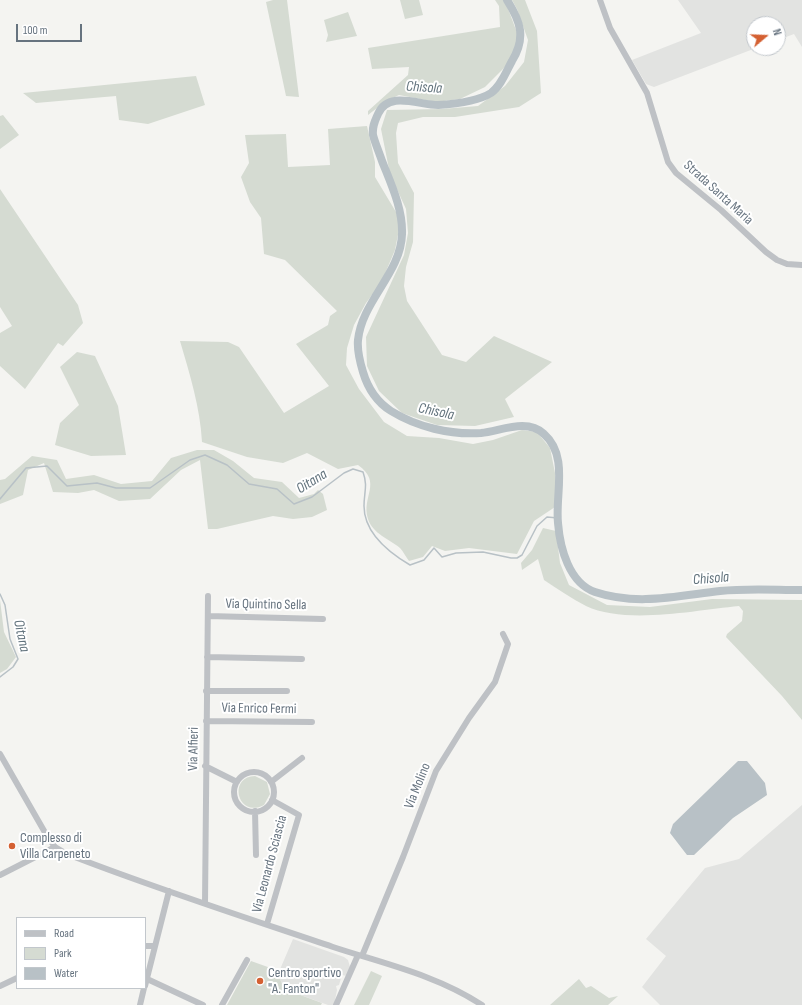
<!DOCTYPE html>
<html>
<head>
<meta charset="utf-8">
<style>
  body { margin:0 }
  #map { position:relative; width:802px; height:1005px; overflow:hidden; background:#f4f4f1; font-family:"Sofia Sans Condensed",sans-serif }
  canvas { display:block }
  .legend { position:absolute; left:16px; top:917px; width:130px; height:72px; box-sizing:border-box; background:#fff; border:1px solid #c2c7cc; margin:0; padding:5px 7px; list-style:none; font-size:12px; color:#66737f }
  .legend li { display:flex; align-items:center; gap:8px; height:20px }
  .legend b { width:20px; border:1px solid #c2c7cc }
  .north { position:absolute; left:746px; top:16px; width:40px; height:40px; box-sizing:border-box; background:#fff; border:1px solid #c2c7cc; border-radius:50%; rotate:71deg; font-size:11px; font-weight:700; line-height:16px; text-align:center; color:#66737f }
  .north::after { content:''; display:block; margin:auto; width:14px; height:18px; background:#d46032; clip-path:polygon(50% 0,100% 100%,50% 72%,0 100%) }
  .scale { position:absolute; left:16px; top:24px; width:66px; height:18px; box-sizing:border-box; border:2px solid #66737f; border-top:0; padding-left:5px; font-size:12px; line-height:14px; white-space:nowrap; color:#66737f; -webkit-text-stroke:3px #fff; paint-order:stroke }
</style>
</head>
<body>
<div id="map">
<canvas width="802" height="1005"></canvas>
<ul class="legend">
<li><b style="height:5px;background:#bec1c5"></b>Road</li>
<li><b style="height:11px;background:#d5dbd2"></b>Park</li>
<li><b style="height:11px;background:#b8c1c6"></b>Water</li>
</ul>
<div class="north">N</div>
<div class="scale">100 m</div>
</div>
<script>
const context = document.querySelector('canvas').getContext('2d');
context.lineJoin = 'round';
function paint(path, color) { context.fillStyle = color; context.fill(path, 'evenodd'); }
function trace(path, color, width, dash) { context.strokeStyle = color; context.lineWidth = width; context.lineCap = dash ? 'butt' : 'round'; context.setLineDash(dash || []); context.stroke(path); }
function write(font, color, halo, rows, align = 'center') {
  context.font = font + ' "Sofia Sans Condensed",sans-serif'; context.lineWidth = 4; context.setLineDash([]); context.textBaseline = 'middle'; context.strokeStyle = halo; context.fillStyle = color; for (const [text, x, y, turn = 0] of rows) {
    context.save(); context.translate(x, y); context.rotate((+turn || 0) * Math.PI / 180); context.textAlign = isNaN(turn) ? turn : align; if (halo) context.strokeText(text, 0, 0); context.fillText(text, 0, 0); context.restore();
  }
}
paint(new Path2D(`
  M678,0h124v47l-8,-13 -16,6v-16h-24v24h2l-102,39 -8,-3 -14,-24 69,-27z
  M802,805v200h-142l-18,-18 24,-31 -20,-17 59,-71 34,-9z
  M293,939l51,18 4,3 2,7 -3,9 -5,-1 -3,10 -3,1 1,4 -3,15h-6l-44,-16 -6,-15z`), '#e2e3e1');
paint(new Path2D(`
  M273,0h14l12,97 -13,-1 -20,-94z
  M400,0h19l4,15 -18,4z
  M495,0h8l4,6 12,32 -11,26 -23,23 -25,12 -24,3 -37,-7 -13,6 -18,14v-4l40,-36 1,-8 -37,2 -4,-21 132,-21 -1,-21z
  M512,0h13l12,31 4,62 -22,14 -64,10h-32l-25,6 -2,10 2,30 16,30 -1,49 -7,25 -2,19 3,15 35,54 24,7 28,-26 58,26 -47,37 9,18 -39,9 -38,-1 -35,-12 -23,-22 -12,-25 -1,-29 38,-82 4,-22 -2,-24 -16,-35 -9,-45 6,-19 55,-1 36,-3 27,-20 19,-24 4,-22 -11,-31z
  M348,12l9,24 -31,6 2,-7 -4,-15z
  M196,76l9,29 -57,19 -29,-4 -3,-24 -80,7 -13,-10z
  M3,115l16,20 -19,14v-33z
  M367,126l8,36v15l21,35 4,12 -5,26 -14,33 -15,20 -12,22 -7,23 -1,17 13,24 25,33 23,14 32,2 34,6 20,-4 29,-10 15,2 13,16 5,25v34l-21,14 -17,33 -48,-6 -24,3 -13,-5 -9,11 -14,4c-3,-4 -6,-10 -9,-13 -11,-9 -27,-14 -32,-29 -7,-23 15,-36 -10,-54l-20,4 -31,-16 -24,10 -36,-6 -45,-15c-2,-35 -12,-67 -22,-101l48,1 11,5 45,66 45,-27 -33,-42 32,-19 2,-9 7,-5 -52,-51 -21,-6 -3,-36 -11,-16 -9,-25 8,-14 -4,-28 41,-1 2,33 42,-2 -2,-36z
  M0,189l78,116 5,18 -20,23 -5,-3 -33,46 -25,-23v-33l12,-7 -12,-19z
  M77,352l18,4 23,50 8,49 -35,1 -36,-11 5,-22 19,-18 -19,-38z
  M197,450h17l19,11 21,17 28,4 17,16 15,-4 4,-4 5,4 4,16 -15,7 -19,2 -20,-3 -56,13h-9l-8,-69 -19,10 -31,29 -31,2 -25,-11 -16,3 -25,-1 -9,-29 -16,7 -5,25 -23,9v-24l5,-1 27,-23 25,4 9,19 28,-4 27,9 31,-3 19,-23z
  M543,528l13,3 4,32 9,22 38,20 43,2 62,-8 90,1v120l-20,-24 -56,-59 1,-3 15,-13 1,-10 -4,-5c-43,4 -113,19 -153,0 -14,-7 -28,-17 -42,-26l-6,-21 -16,11 -1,-7 11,-13z
  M0,600l4,32 12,25 -9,12 -7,4z
  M255,776l12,6 3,12 -6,11c-26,14 -37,-28 -9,-29z
  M251,961l28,10 -1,3 6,15 38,14 -1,2h-94z
  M371,971l11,5 -13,29h-15z
  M579,979l7,9 5,-2 18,12 9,-2 -10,9h-58z`), '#d5dbd2');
paint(new Path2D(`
  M738,761h9l18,22 2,12 -34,23 -39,37h-7l-17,-22 3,-9z`), '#b8c1c6');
trace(new Path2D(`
  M0,499l26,-31 21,-2 20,20 30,-3 19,5h34l40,-28 15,-5 22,10 22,19 28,5 17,15 18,-7 32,-24 9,-4 10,3c5,14 1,20 1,34 0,27 24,46 46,59l14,-5 10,-12 8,9 14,-4 27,-1 28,6h6l5,-3 15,-29 10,-9 11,1
  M0,594l5,11 5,34 8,20 -5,8 -13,10`), '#b8c1c6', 1.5);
trace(new Path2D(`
  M507,0c14,22 19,38 5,61 -6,11 -11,25 -21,32 -14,9 -37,11 -53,12 -19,0 -50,-15 -60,9 -3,7 -6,12 -5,21 2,8 6,17 9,26 9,23 21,48 20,73 -1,39 -40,67 -44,106 -1,10 2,22 5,32 5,17 14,30 28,39 26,16 59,24 90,22 20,-2 46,-15 63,1 25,22 11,60 14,89 2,25 11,60 37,69 42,14 82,4 125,-1 27,-3 55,-1 82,-1`), '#b8c1c6', 8);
trace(new Path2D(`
  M600,0l10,28 37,65 21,69 8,11 45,37 45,42 11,8 10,4 15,1
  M208,616l115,3
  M207,657l95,2
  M206,691h81
  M206,721l106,1
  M0,754l47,82 8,11 12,7c87,34 177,63 266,93 52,17 103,28 149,58
  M205,766l32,16
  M234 792a20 20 0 1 1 40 0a20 20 0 1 1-40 0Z
  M271,782l31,-24
  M255,811l1,44
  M0,875l55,-28
  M205,903l3,-307
  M267,924l32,-109 -27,-15
  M145,946h10
  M362,956l41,-99 33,-86 33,-53 26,-36 13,-38 -5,-10
  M145,978l58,27
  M0,986l17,-8
  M145,986l24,-95
  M140,1005l4,-17
  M222,1005l25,-45
  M336,1005l22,-50`), '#bec1c5', 6);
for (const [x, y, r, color] of [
  [12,846,4,"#d46032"],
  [260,981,4,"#d46032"]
]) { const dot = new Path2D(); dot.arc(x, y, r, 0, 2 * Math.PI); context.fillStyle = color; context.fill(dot); trace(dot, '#fff', 1.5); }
write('14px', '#66737f', '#fff', [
  ["Strada Santa Maria",718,193,42],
  ["Via Quintino Sella",266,605,1],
  ["Via Enrico Fermi",259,709,1],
  ["Via Alfieri",194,749,-89],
  ["Via Molino",418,786,-68],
  ["Via Leonardo Sciascia",270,864,-75]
]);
write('14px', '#66737f', '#fff', [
  ["Complesso di",20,838],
  ["Villa Carpeneto",20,854],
  ["Centro sportivo",268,973],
  ["\"A. Fanton\"",268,989]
], 'left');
write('italic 15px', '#62737d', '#fff', [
  ["Chisola",424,88,4],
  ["Chisola",436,412,12],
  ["Oitana",312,482,-32],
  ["Chisola",711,579,-5],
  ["Oitana",21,636,78]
]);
</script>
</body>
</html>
